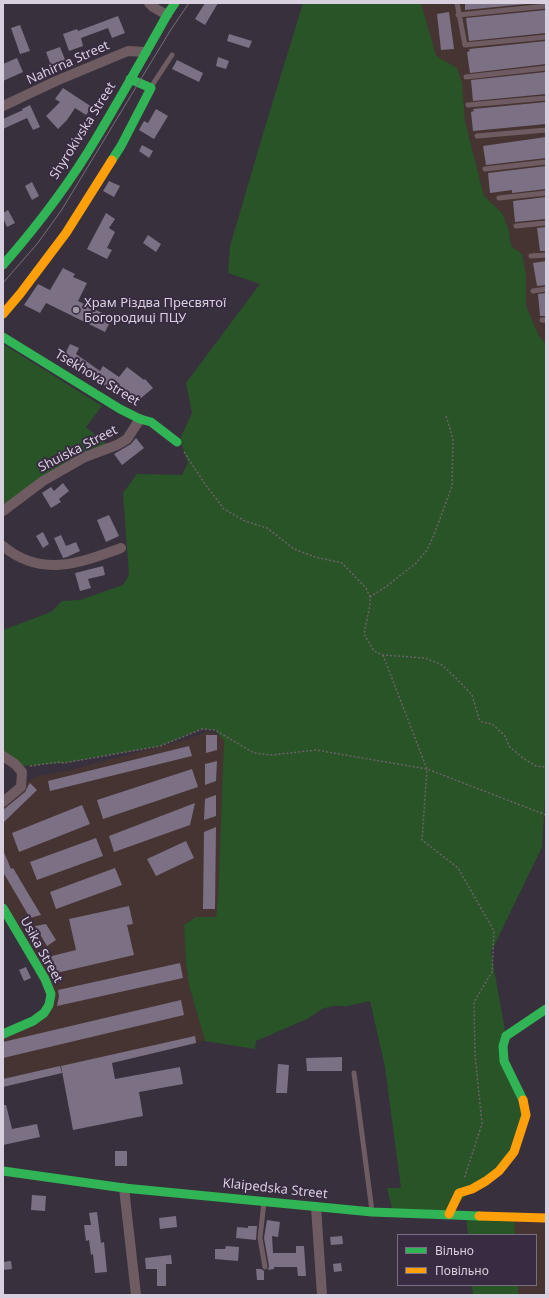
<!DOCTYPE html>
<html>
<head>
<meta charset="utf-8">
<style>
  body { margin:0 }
  #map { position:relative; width:549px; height:1298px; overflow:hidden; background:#38313d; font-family:"Noto Sans",sans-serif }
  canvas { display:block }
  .frame { position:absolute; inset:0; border:4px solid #d8d0de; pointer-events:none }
  .legend { position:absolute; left:397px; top:1234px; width:140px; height:52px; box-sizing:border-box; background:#392c42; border:1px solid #796e80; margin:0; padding:5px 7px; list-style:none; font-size:12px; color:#d8d0de }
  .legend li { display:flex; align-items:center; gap:8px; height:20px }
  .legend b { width:20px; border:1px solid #796e80 }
</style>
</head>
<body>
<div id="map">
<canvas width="549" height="1298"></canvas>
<div class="frame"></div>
<ul class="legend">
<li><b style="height:5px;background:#30b455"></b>Вільно</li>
<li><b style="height:5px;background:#ff9f0a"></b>Повільно</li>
</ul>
</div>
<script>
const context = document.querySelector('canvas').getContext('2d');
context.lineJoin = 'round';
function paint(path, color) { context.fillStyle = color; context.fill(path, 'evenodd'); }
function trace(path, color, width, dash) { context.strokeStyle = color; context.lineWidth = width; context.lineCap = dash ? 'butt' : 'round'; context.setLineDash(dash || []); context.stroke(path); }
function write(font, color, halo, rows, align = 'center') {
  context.font = font + ' "Noto Sans",sans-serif'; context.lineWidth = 4; context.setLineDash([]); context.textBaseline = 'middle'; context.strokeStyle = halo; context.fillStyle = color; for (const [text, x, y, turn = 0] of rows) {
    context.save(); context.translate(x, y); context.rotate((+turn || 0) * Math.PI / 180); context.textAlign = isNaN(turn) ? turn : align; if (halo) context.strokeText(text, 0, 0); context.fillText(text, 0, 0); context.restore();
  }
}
paint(new Path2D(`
  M421,3h125v341l-7,-8 -5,-11 -8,-19v-10l-4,-42 -11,-8 -2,-15 -7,-18 -18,-17 -19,-74 -8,-54 -21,-11z
  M207,732l13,3 4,6 -6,158 -2,19 -20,-1 -12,8 2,38 3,22 16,56 -93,22 -50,10 -59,14v-51l49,-31 -49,-97v-106l31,-25 36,-7 115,-30z
  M514,1216l32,2v77h-28v-10h18v-50h-21z`), '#463433');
paint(new Path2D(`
  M303,3h118l15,53 21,12 5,15 3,39 19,74 18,17 7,18 2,15 11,8 4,20v32l8,19 5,11 7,8v439l-4,64 -51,105 15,84 -3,10 22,58 -11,48 -42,37 -23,25 -56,-1 -6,-25h14l-16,-121 -15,-66 -22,5h-16l-10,3 -15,10 -51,22 -1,8 -50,-8 -16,-56 -3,-22 -2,-38 12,-8h20l2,-18 6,-158 -9,-11 -14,-1 -41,17 -96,17 -42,3 -19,-10v-126l48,-18 11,-11 18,-1 43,-15 6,-10 -6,-82 14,-19 45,1 6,-12 -8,-24 12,-26 -6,-30 74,-99 -32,-11 2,-27 36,-122z
  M3,344l99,62 -16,21 22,18 -105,61z
  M466,1216h48l1,19h-47z
  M472,1285h46v10h-45z`), '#285427');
paint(new Path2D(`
  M205,3h13l-13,22 -10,-6z
  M465,3h71l-71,7z
  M546,10v23l-77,8 -3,-23z
  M449,12l5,37 -13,1 -4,-36z
  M118,16l7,17 -13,5 -4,-10 -27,10 2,8 -14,5 -6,-17 14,-5 1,2z
  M20,25l10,26 -10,3 -9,-26z
  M229,34l23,7 -3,7 -22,-7z
  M546,41v23l-76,9 -3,-21 3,-1 -1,-2z
  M60,47l6,15 -14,6 -6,-16z
  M218,57l11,4 -3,8 -10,-3z
  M17,58l6,14 -20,9v-17z
  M177,60l26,13 -4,9 -27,-13z
  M546,72v22l-73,7 -2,-21z
  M63,88l29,19 -6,8 -11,-7 -8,12 -9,9 -12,-13 14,-14 -5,-3z
  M546,102v22l-73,7 -2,-19 3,-1 -1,-2z
  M30,105l10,22 -7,3 -6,-12 -24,11v-10l20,-9 -1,-1z
  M156,109l12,7 -14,23 -15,-9 5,-9 4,2z
  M546,137v21l-60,7 -3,-19z
  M142,145l11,6 -4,7 -10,-7z
  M546,166v23l-34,4v-3l-22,3 -2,-20z
  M109,181l11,5 -6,11 -11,-6z
  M32,182l7,14 -7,4 -7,-14z
  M546,197v22l-31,3 -2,-21z
  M8,210l7,13 -8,4 -4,-9v-5z
  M106,213l9,6 -6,9 6,4 -8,16 5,2 -5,9 -20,-10z
  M546,227v24h-6l-3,-23z
  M148,235l13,9 -5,8 -13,-9z
  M546,261v24l-9,1 -4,-23z
  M63,268l12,6 -2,3 14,6 -9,18 34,17 -7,14 -59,-29 -6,10 -16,-8 14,-21 12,6z
  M546,293v23h-6l-2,-22z
  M70,344l9,4 -3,6 24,17 3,-5 16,11 8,-10 17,13 1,-1 8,9 -19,16 -12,-14 -5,6 -8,-6 1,-1 -23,-15 -1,1 -21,-13 3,-7 -3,-1z
  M136,438l8,10 -22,17 -8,-11 17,-10z
  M63,483l6,8 -10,8 2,3 -10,6 -9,-15 9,-6 3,4z
  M109,515l10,21 -13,6 -9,-22z
  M43,532l6,12 -6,4 -7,-12z
  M61,535l5,11 10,-4 4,9 -13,6 -4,1 -9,-20z
  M103,566l2,9 -17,4 3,9 -11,3 -5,-18z
  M206,735h11v15l-11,3z
  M189,746l3,10 -142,35 -2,-10z
  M217,761l-1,20 -11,4v-21z
  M192,769l6,18 -95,32 -6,-19z
  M30,783l7,7 -34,33v-13l22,-18 3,-6z
  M216,795v21l-12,4 1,-21z
  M195,803l-5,22 -76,27 -5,-16z
  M82,805l8,19 -71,28 -7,-19z
  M216,827l-1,82h-12l1,-77z
  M96,838l7,18 -66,24 -7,-18z
  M186,841l8,17 -38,18 -9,-17z
  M3,850l8,19 2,-1 28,47 -11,3 -27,-46z
  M115,868l7,17 -66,24 -6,-17z
  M129,906l4,18 -6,1 7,30 -82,19 -4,-17 28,-7 -7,-31z
  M46,924l10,16 -9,6 -12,-20z
  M180,963l3,15 -126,28 2,-10 -1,-6z
  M26,967l5,11 -7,3 -5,-11z
  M181,1000l3,15 -181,43v-16z
  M195,1036l1,7 -84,20 3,16 65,-12 3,17 -44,8 4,24 -70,14 -12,-64z
  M342,1057v14h-35l-1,-13z
  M278,1064l11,1 -2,28h-11z
  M60,1066l2,7 -59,14v-8z
  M3,1105h3l6,24 25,-5 3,13 -37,8z
  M115,1151h12v15h-12z
  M32,1195l14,1 -1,15 -14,-1z
  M97,1212l4,31 3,-1 3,30 -12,1 -2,-19 -2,1 -2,-15 -3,1 -2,-16h7l-2,-12z
  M176,1216l1,11 -17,2 -1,-11z
  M267,1220l13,2 -2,15 -6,-1 1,17h23v-7h8l2,30h-8l-1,-9h-23v2l-6,1 1,-4 -5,-28z
  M248,1226h9l-1,14 -20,-2 1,-11 11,1z
  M342,1236l1,8 -12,1 -1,-8z
  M226,1246l13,1 -1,14 -23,-2v-10h10z
  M171,1255l1,9h-6v22h-9v-17h-11l-1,-11z
  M11,1261l1,8 -9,1v-8z
  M341,1263l1,8 -8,1 -1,-8z
  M256,1269h5l3,2v9h-7z`), '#7c7084');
trace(new Path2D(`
  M184,452l21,32 19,25 21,12 22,7 27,21 21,8 27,6 24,25 4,9v8l-6,29 10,17 9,4 42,3 17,7 15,14 15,16 7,24 3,3 10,2 13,12 4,10 15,13 12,7 10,1
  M370,597l17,-11 29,-23 11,-13 7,-15 18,-49 1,-47 -7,-23
  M383,655l44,114 -5,71 36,28 36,63 -2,41 -18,30 1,53 7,69 -18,55
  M30,766l29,-4 5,1 96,-17 42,-17 13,1 39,23 18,2 44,-5 111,19 119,46`), '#6e6168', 1.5, [2, 2]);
trace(new Path2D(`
  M457,3l8,42 81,-8
  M458,15l88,-9
  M466,77l80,-9
  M151,87l21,-32
  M468,105l78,-7
  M477,136l69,-6
  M485,169l61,-7
  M499,198l47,-5
  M516,226l30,-3
  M531,256l15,-1
  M533,291l13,-2
  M542,320h4
  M354,1073l18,138
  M264,1202l-4,36 5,29`), '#6f5c62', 5);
trace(new Path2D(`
  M149,3l4,4 14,8
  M3,106l53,-25 72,-30 18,1
  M3,511l40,-30 42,-24 32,-12 10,-6 13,-20
  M3,546c38,32 77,17 118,2
  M3,756l12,8 7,8 -1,15 -18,15
  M124,1188l12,107
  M316,1207l6,88`), '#6f5c62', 10);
trace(new Path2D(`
  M112,160l9,-14 30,-58 -21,-9
  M3,265c35,-40 67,-82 94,-128 24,-40 47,-81 70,-122l8,-12
  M3,337l117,72 20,10 11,3 26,20
  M3,908l42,71 6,15 -2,11 -5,8 -11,8 -30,13
  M523,1100l-19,-39 -1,-15 3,-10 40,-27
  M3,1171l121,17 248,24 107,4`), '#30b455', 9);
trace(new Path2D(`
  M3,314l17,-20 46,-61 46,-73
  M449,1214l10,-21 13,-4 14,-8 13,-10 15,-19 12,-37 -3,-15
  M479,1216l67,2`), '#ff9f0a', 9);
trace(new Path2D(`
  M3,283l34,-39 24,-33 109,-180 19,-28`), '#7a6d74', 1);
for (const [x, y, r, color] of [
  [76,310,4,"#a098a6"]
]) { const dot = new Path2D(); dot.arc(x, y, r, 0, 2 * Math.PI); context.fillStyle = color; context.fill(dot); trace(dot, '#392c42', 1.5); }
write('13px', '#d8d0de', '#392c42', [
  ["Nahirna Street",68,63,-24],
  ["Shyrokivska Street",83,131,-58],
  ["Tsekhova Street",97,378,31],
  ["Shuiska Street",78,449,-27],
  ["Usika Street",41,950,61],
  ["Klaipedska Street",275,1189,6]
]);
write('13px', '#d8d0de', '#392c42', [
  ["Храм Різдва Пресвятої",84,303],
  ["Богородиці ПЦУ",84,318]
], 'left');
</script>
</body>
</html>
